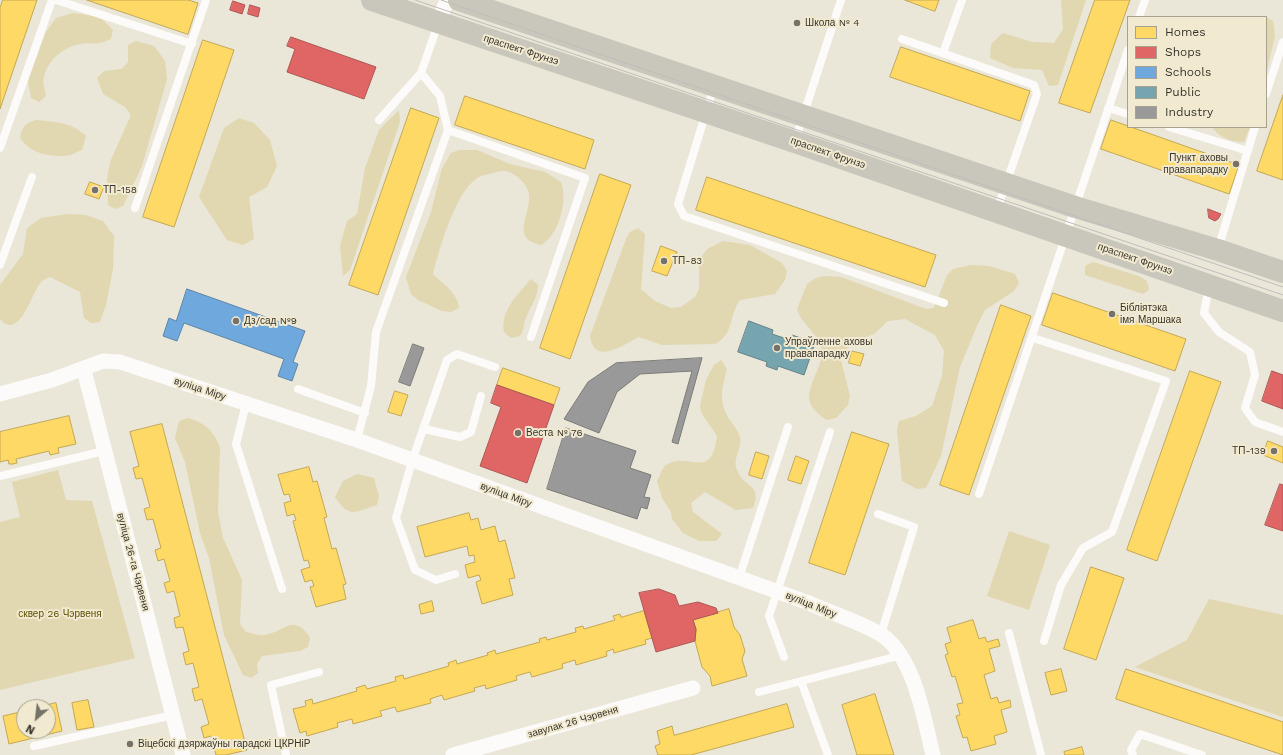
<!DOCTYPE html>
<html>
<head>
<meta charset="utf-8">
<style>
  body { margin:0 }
  #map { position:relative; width:1283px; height:755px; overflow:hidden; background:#eae6d8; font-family:"Work Sans",sans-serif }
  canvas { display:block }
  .legend { position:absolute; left:1127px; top:16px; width:140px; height:112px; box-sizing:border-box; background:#f1ead1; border:1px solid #a7a18f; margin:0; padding:5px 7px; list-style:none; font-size:12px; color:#37342b }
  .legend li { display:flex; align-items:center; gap:8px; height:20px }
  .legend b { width:20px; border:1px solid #a7a18f }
  .north { position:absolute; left:16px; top:699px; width:40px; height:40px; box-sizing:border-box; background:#f1ead1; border:1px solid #a7a18f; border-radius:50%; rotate:208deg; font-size:11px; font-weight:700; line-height:16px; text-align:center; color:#37342b }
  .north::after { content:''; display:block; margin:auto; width:14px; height:18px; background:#767268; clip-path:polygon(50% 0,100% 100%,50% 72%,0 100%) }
</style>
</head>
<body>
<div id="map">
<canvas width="1283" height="755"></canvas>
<ul class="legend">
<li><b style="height:11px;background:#ffd966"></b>Homes</li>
<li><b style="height:11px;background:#e06666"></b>Shops</li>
<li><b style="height:11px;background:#6fa8dc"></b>Schools</li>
<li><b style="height:11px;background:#76a5af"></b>Public</li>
<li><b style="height:11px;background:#999"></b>Industry</li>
</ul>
<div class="north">N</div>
</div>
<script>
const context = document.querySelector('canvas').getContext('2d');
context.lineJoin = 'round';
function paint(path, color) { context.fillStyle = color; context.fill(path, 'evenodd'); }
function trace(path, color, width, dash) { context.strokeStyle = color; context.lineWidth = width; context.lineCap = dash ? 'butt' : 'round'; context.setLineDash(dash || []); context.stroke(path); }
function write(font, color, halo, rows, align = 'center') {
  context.font = font + ' "Work Sans",sans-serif'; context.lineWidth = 4; context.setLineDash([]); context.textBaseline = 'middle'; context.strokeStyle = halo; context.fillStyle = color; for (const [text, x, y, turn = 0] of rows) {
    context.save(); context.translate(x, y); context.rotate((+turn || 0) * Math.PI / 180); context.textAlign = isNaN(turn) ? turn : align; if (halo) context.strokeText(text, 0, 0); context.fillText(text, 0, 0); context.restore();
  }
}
paint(new Path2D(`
  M1061,0h25l-28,85 -9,1 -7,-16 -29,-2 -23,-10 1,-14 12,-11 29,9 22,1 9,-14z
  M73,13l27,4 13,13 -2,9c-15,7 -16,3 -30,5 -17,2 -34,17 -37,33 -2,5 1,13 2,19l-7,6 -8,-4 -3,-17 18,-49 10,-14z
  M1265,16l8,5 2,15 -9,38v-57h-7z
  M136,41l18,5 11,15 2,18 -25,87 -19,40 -8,3 -7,-4 -1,-26 3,-17 21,-47 -6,-8 -22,-13 -6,-16 7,-7 18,-2 6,-7v-17z
  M399,110l1,12 -50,148 -7,6 -3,-30 7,-25 10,-7 8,-46 14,-38z
  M239,118l15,5 16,17 7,26 -10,21 -18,10 5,42 -11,6 -16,-5 -28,-43 25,-69z
  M36,120c19,2 36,2 50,16l-4,14c-5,2 -12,6 -18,6 -16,1 -35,-4 -44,-18 2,-11 5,-15 16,-18z
  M1212,127h38l-6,15c-12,0 -25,-4 -32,-15z
  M459,150h18l33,14 35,8 16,10c7,19 -2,53 -20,63 -32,-7 -9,-31 -12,-51 -1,-9 -13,-21 -23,-23 -5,-1 -15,3 -21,4 -27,4 -46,76 -52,99 11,11 24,18 26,34l-8,4 -9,-1 -24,-11 -7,-6 -5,-17 25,-65 11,-44 9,-15z
  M68,214l18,1 17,6 11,15 -1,33 -7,36 -6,17 -9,1 -7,-5 -4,-26 -30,-15c-3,1 -7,3 -9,5 -9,9 -21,60 -41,37v-34l23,-31 4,-26 14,-10z
  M638,228l7,6 -4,55 14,12 16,7 10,-1 14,-10 4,-8v-25l3,-8 5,-7 16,-8 27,4 32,18 5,8 -2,9 -10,14 -35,6c-11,14 -6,35 -25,44l-53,1 -23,-8c-16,8 -45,29 -49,-1l36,-97 4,-7z
  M1093,262l46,14 8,5 2,9 -6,4 -58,-19v-9z
  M971,265l18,1 26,8 4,9 -5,8 -29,19 -8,16 -17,41 -19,89 -15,32 -9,1 -15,-8 -5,-51 2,-9 17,-5 16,-10 10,-30 2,-25 -9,-16 -30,-16 -17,2 -14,13 -16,6 -14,11 -3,9 9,36 -2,9 -12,13 -9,2c-29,-18 -16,-31 -7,-57 2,-6 1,-13 2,-19l-22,-27 -3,-8 10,-25 7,-5 9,-3 18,1 85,32 8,-1 13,-33 6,-6z
  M531,279l7,6c0,13 -8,21 -12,33 -4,8 0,9 -6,18l-9,2 -7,-6c-4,-21 14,-38 27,-53z
  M721,360l6,9c-5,20 -9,31 2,50 4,5 9,12 11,18 2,12 -8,22 -3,33 6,17 26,14 16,38l-17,2 -31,-18 -14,11 2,9 29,22 -6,7h-17l-16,-8 -11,-14 -1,-7 -9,-14 -5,-17c3,-5 5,-13 9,-16 22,-15 45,18 51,-29l-15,-22 -2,-8 6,-26 8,-15z
  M188,418c16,4 27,14 32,30l-2,64 5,26 19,42 -2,44 6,8c5,1 13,4 18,3 20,-2 30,-23 46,3l-2,9 -8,4 -38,5 -5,8 1,9 -7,5 -8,-3 -19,-40 -15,-77 -9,-25 -15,-71 -10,-24 4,-17z
  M58,470l8,30 26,1 43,157 -135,32v-168l20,-5 -8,-35z
  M357,474l17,4 5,19 -2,8c-22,7 -28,14 -42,-8l8,-16z
  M1009,531l41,14 -21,65 -42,-14z
  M1209,599l74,16v102l-148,-50 52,-27z`), '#e1d7b0');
const homes = new Path2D(`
  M3,0h34l-37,109v-101z
  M87,0h101l10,3 -10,31z
  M905,0h34l-4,11z
  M1095,0h35l-40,113 -31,-10z
  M203,40l31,10 -60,177 -31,-10z
  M901,47l129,44 -10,30 -130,-44z
  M1283,95v85l-26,-9z
  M465,96l129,44 -9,29 -130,-44z
  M411,108l28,10 -61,177 -29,-10z
  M1111,120l128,45 -10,29 -128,-45z
  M600,174l31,11 -61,174 -30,-11z
  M707,177l229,78 -11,32 -229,-77z
  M90,182l14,5 -5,12 -14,-5z
  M661,246l16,6 -10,24 -15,-5z
  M1053,293l133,46 -11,32 -133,-46z
  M1001,305l30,11 -62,179 -29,-10z
  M852,351l12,3 -4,12 -11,-3z
  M503,368l57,20 -6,17 -57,-20z
  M1190,371l31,11 -64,179 -30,-11z
  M395,391l13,4 -7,21 -13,-4z
  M69,416l7,28 -18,4 1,5 -9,2 -1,-4 -33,8 1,4 -4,1h-4l-1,-4 -8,2v-30z
  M162,424l85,326 -21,5h-10l-5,-19 -7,2 -3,-11 8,-3 -7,-25 -7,2 -3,-12 7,-2 -6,-24 -7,2 -3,-12 6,-2 -6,-24 -7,1 -1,-4 -1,-6 6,-2 -6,-25 -7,2 -3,-10 6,-2 -6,-22 -6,2 -3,-11 6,-2 -8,-29 -6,1 -3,-11 6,-2 -8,-29 -6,1 -3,-11 6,-2 -9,-34z
  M852,432l37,12 -44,131 -36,-12z
  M1268,441l15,6v16l-20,-8z
  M756,452l13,4 -7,23 -13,-4z
  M796,456l13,5 -8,23 -13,-4z
  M309,467l4,15 4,-1 10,36 -3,1 8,31 4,-1 10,36 -3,1 3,14 -30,8 -6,-20 4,-1 -2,-6 -7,2 -4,-12 9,-3 -2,-7 -4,1 -11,-40 3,-1 -2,-6 -7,2 -3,-13 7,-2 -2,-7 -5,1 -6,-20z
  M469,513l2,7 7,-2 3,12 14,-4 4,16 6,-2 10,38 -6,1 4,16 -31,9 -6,-22 5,-2 -2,-5 -11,3 -3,-13 10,-3 -1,-7 -5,1 -2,-10 -42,11 -8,-30z
  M1091,567l33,11 -28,82 -32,-11z
  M432,601l2,10 -13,3 -2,-9z
  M729,609l5,18 6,8 5,16 -3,8 5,17 -35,10 -2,-10 -8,-9 -7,-26 1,-12 -3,-9z
  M644,611l8,27 -7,2 1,4 -32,9 -1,-4 -7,3 1,4 -31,9 -1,-5 -13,4 1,4 -31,9 -2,-5 -14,4 1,4 -31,9 -1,-4 -11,3 1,3 -31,9 -2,-5 -12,4 1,4 -34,9 -2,-5 -15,4 2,5 -29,8 -1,-5 -15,4 1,4 -31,9 -1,-5 -6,2 -7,-24 13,-3 -1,-5 7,-2 1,5 44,-13 -1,-3 9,-3 2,4 29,-8 -1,-4 8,-2 1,4 45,-13 -1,-3 8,-3 1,4 31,-9 -1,-2 8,-3 1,4 44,-12 -1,-3 7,-2 1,3 29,-8 -1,-4 8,-2 1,3 31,-9 -2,-4 7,-2 1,3z
  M973,620l6,19 6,-2 2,5 11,-3 2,7 -11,3 6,22 -11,4 7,24 6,-2 2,6 11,-3 1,7 -10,3 6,22 -13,4 2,8 -25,7 -4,-14 -4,1 -7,-22 4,-1 -3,-11 6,-1 -8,-27 -3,1 -7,-22 3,-1 -3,-10 6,-2 -4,-14z
  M1061,669l6,22 -16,4 -6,-22z
  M1126,669l157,53v33l-167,-56z
  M875,694l19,61h-37l-15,-50z
  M88,700l6,27 -17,3 -5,-27z
  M56,703l6,28 -53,13 -6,-28 21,-5v20h24v-24h-9z
  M787,704l7,23 -103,28h-33l-3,-9 5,-2 -3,-13 15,-5 2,9z
  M1082,747l2,8h-19l-1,-3z`);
paint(homes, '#ffd966');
trace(homes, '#c3a854', 1);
const shops = new Path2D(`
  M233,1l12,4 -3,9 -12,-4z
  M250,5l10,3 -2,9 -10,-3z
  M291,37l85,30 -12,32 -77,-27 8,-23 -8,-3z
  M1208,209l13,5 -3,5 -3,2 -6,-3z
  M1272,371l11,4v34l-21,-8z
  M497,385l57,20 -27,78 -47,-17 21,-59 -10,-4z
  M1280,484l3,1v46l-18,-6z
  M659,589l16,6 4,11 19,-4 18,6 2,5 -25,7 3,9 -1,12 -39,11 -17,-59z`);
paint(shops, '#e06666');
trace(shops, '#ad5754', 1);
const schools = new Path2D(`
  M187,289l118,42 -12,31 5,2 -6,17 -14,-5 6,-17 -100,-36 -7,18 -14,-5 6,-18 7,3z`);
paint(schools, '#6fa8dc');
trace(schools, '#5e85a7', 1);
const public = new Path2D(`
  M749,321l24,9 -1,4 18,6 2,-5 23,8 -11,32 -26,-9 -1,4 -11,-4 1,-4 -29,-10z`);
paint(public, '#76a5af');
trace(public, '#638387', 1);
const industry = new Path2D(`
  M413,344l11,4 -14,38 -11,-4z
  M702,358l-24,86 -6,-2 20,-71 -52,3 -23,18 -18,41 -35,-14 24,-37 28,-19z
  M566,428l70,23 -6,17 21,7 -7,22 6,1 -3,11 -6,-2 -4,12 -90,-30z`);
paint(industry, '#999');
trace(industry, '#7c7b78', 1);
trace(new Path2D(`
  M56,0l136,44
  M1139,17l6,-17
  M902,39l132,46 3,9 -40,116
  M943,53l19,-53
  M714,86l-36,118 6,12 260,87
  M1266,94l17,-52
  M1108,108l20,6
  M379,120l42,-47 17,-49
  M1169,127l79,24
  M448,130l137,48 -54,159
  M795,141l46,-141
  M0,148l52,-148
  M135,208l71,-208
  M1218,249l37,-122
  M0,265l32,-88
  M1209,286l-5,27 15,19 31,20 5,23 -10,33 10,14 28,10
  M1033,338l133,43 -54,151 -29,16 -22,37 -17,56
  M298,389l67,24
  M246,404l-10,40 46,145
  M424,429l36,8 11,-5 10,-36
  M357,440l14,-54 5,-54 72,-202 -8,-34 -19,-23
  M0,476l104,-25
  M979,494l149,-444
  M878,514l36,13 -33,107
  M455,574l-19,6 -21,-10 -19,-52 16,-57 35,-101 10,-6 38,13
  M739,578l49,-151
  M1009,633l32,122
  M784,657l-15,-41 61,-184
  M801,681l27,74
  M759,692l143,-37
  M34,746l139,-31
  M286,755l-15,-70 48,-13
  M1133,755l-2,-5 9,-16 62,21`), '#fcfbf9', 8);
trace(new Path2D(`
  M438,23l9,-23
  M84,370l99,385
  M0,394l52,-14 51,-19 17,1 237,78 452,163c21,10 52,19 71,31 34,20 44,85 53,121
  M453,755l240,-67`), '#fcfbf9', 15);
trace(new Path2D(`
  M372,0l423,142 488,169
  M459,0l616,207 143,43 65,22`), '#c9c7bb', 22);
trace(new Path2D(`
  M415,0l868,295
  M441,0l842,287`), '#bfbdba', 1);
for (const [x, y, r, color] of [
  [797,23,4,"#767268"],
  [1236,164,4,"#767268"],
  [95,190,4,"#767268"],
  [664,261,4,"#767268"],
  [1112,314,4,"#767268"],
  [236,321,4,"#767268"],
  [777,348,4,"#767268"],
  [518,433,4,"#767268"],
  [1274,451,4,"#767268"],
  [130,744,4,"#767268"]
]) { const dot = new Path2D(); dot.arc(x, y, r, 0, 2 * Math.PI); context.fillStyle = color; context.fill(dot); trace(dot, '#f1ead1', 1.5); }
write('10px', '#37342b', '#f1ead1', [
  ["Школа № 4",805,23],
  ["Пункт аховы",1228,158,"right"],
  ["правапарадку",1228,170,"right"],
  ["ТП-158",103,190],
  ["ТП-83",672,261],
  ["Бібліятэка",1120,308],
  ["імя Маршака",1120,320],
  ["Дз/сад №9",244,321],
  ["Упраўленне аховы",785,342],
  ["правапарадку",785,354],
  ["Веста № 76",526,433],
  ["ТП-139",1266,451,"right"],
  ["Віцебскі дзяржаўны гарадскі ЦКРНіР",138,744]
], 'left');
write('10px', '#37342b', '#f1ead1', [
  ["праспект Фрунзэ",521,50,18],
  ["праспект Фрунзэ",828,153,19],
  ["праспект Фрунзэ",1135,259,19],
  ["вуліца Міру",200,389,18],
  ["вуліца Міру",506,495,20],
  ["вуліца 26-га Чэрвеня",133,562,75],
  ["вуліца Міру",811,605,22],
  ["завулак 26 Чэрвеня",573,722,-16]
]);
write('10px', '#5f4f03', '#f1ead1', [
  ["сквер 26 Чэрвеня",60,614]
]);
</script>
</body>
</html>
